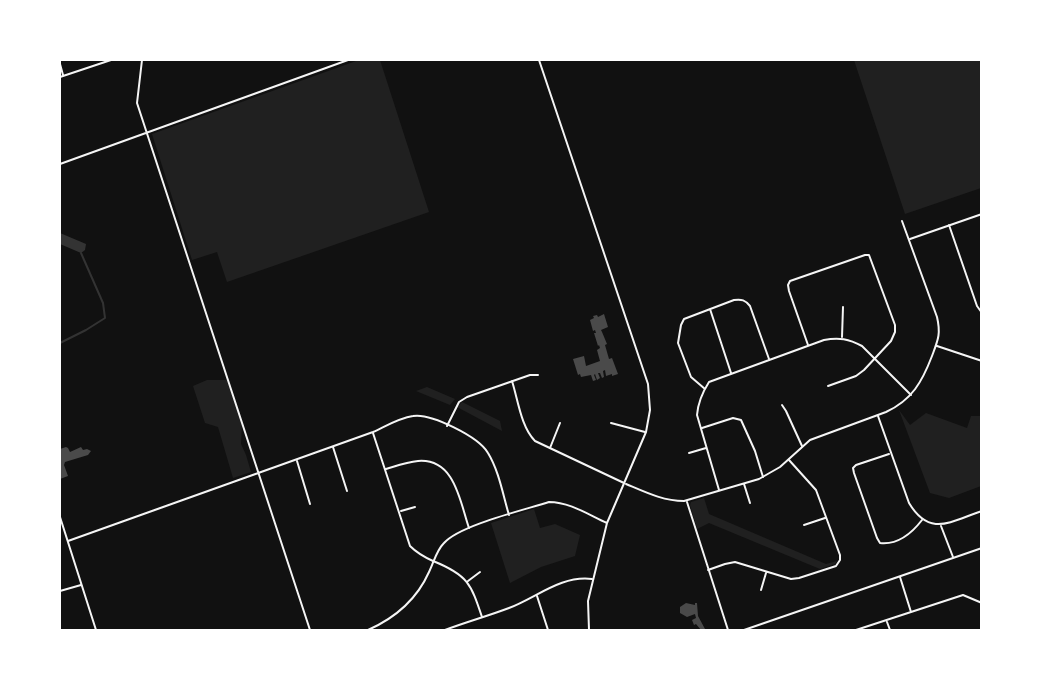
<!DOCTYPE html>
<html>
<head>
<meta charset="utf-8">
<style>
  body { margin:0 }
  #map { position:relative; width:1041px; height:690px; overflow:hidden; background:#111; font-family:Rubik,sans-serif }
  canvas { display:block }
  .frame { position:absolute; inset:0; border:61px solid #fff; pointer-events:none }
</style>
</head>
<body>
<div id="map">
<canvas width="1041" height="690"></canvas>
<div class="frame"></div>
</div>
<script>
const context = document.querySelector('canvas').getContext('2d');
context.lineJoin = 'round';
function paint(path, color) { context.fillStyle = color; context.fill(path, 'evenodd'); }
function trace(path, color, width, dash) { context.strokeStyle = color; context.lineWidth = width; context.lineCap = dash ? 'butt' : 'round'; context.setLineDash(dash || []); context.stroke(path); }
paint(new Path2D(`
  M359,60h21l49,152 -202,70 -10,-30 -25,8 -40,-126z
  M854,60h127v128l-76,26z
  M207,380h20l15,42 -1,22 5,11 5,17 -18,6 -15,-51 -13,-4 -12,-37z
  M427,387l28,12 -5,6 -34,-14z
  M462,402l38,19 2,10 -45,-24z
  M899,410l11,15 16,-12 41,15 4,-12h10v70l-32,12 -19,-5z
  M704,498l5,16 117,50 11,-3 -2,3 -15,5 -111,-46 -12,6 -7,-24 1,-3z
  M534,509l6,19 15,-4 25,11 -5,21 -34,11 -31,16 -19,-60z`), '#202020');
paint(new Path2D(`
  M60,233l26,11 -1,6 -4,3 -21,-9z`), '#333');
trace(new Path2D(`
  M60,343l26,-13 19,-12 -2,-15 -22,-50`), '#333', 2);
paint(new Path2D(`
  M604,314l4,13 -7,3 1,2 5,12 -2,1 4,14 3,-1 6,16 -6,2v-2l-6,2 -1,-6 -2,1 1,6 -2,1 -2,-5h-2l2,5 -3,2 -2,-6 -1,1 2,5 -3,1 -2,-6 -10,2 -1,-3 -2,1 -5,-16 11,-3 2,10 14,-5 -3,-11 3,-2 -1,-3 -1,1 -4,-13h2l-1,-3 -2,1 -3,-11 4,-2 -1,-2 4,-1 1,2z
  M66,447l2,1 2,4 11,-5 2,3 4,-1 4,2 -3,4 -23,7 -1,3 4,11 -8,3v-30z
  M686,603l9,2v-2h2l1,13 7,13 -4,1 -5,-6 -2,1 -2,-5 4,-2 -1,-4 -8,3 -7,-4v-6z`), '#4a4a4a');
trace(new Path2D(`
  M60,64l3,11
  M60,77l51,-17
  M949,225l28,81 5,7
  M910,239l72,-25
  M710,309l21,64
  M842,337l1,-30
  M808,345l-19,-54 -1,-6 2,-4 75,-26h4l26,70v7l-4,9 -27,29 -8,6 -28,10
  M512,381c6,19 9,46 23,60l89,42
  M705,389l-14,-12 -13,-34 3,-18 3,-6 50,-19c8,-1 11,0 16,6l19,53
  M782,405l4,6 16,35
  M878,416l31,87c21,35 42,18 73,8
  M611,423l34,9
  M447,426l12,-24 8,-5 63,-22h8
  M702,428l31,-10 8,2 14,31 8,26
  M373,433l37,113c7,7 14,11 23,15 35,14 38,23 49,56
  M333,447l14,44
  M550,448l10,-25
  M689,453l17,-5
  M889,454l-33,11 -3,3 1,5 23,65 3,5c18,2 32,-10 42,-23
  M297,461l13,43
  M386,469c10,-3 21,-7 32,-8 37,-3 42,41 51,67
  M744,484l6,19
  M719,490l-22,-75c1,-13 5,-22 12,-33l115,-42c15,-3 25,-1 38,6l49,49
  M687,502l41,128
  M401,511l14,-4
  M804,525l21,-7
  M941,526l12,31
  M708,570l17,-6 10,-2 56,17 8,-1 37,-12 4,-6v-5l-24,-65 -27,-30
  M900,577l11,35
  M468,581l12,-9
  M761,590l5,-17
  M537,596l11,34
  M887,622l3,8
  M445,630c21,-8 43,-14 64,-22 27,-10 52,-33 83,-29
  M856,630l107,-35 19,8`), '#f5f5f5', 2);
trace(new Path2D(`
  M142,60l-5,43 173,527
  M539,60l109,324 2,26 -4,22 -39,91 -19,78 1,29
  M60,164l288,-104
  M937,346l45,15
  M626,484c19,8 37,17 58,17l75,-22 21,-12 30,-27 76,-28c26,-12 36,-30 46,-56 6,-16 9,-22 5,-39l-35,-96
  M68,541l305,-109c13,-6 26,-14 40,-16 18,-3 66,21 75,37 11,18 15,42 21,62
  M60,591l21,-6
  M368,630c27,-12 49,-31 61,-58 5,-10 7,-21 15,-29 16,-18 80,-33 105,-41 21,0 40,13 58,21`), '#f5f5f5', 2);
trace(new Path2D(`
  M60,517l36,113
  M744,630l238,-82`), '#f5f5f5', 2);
</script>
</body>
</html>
